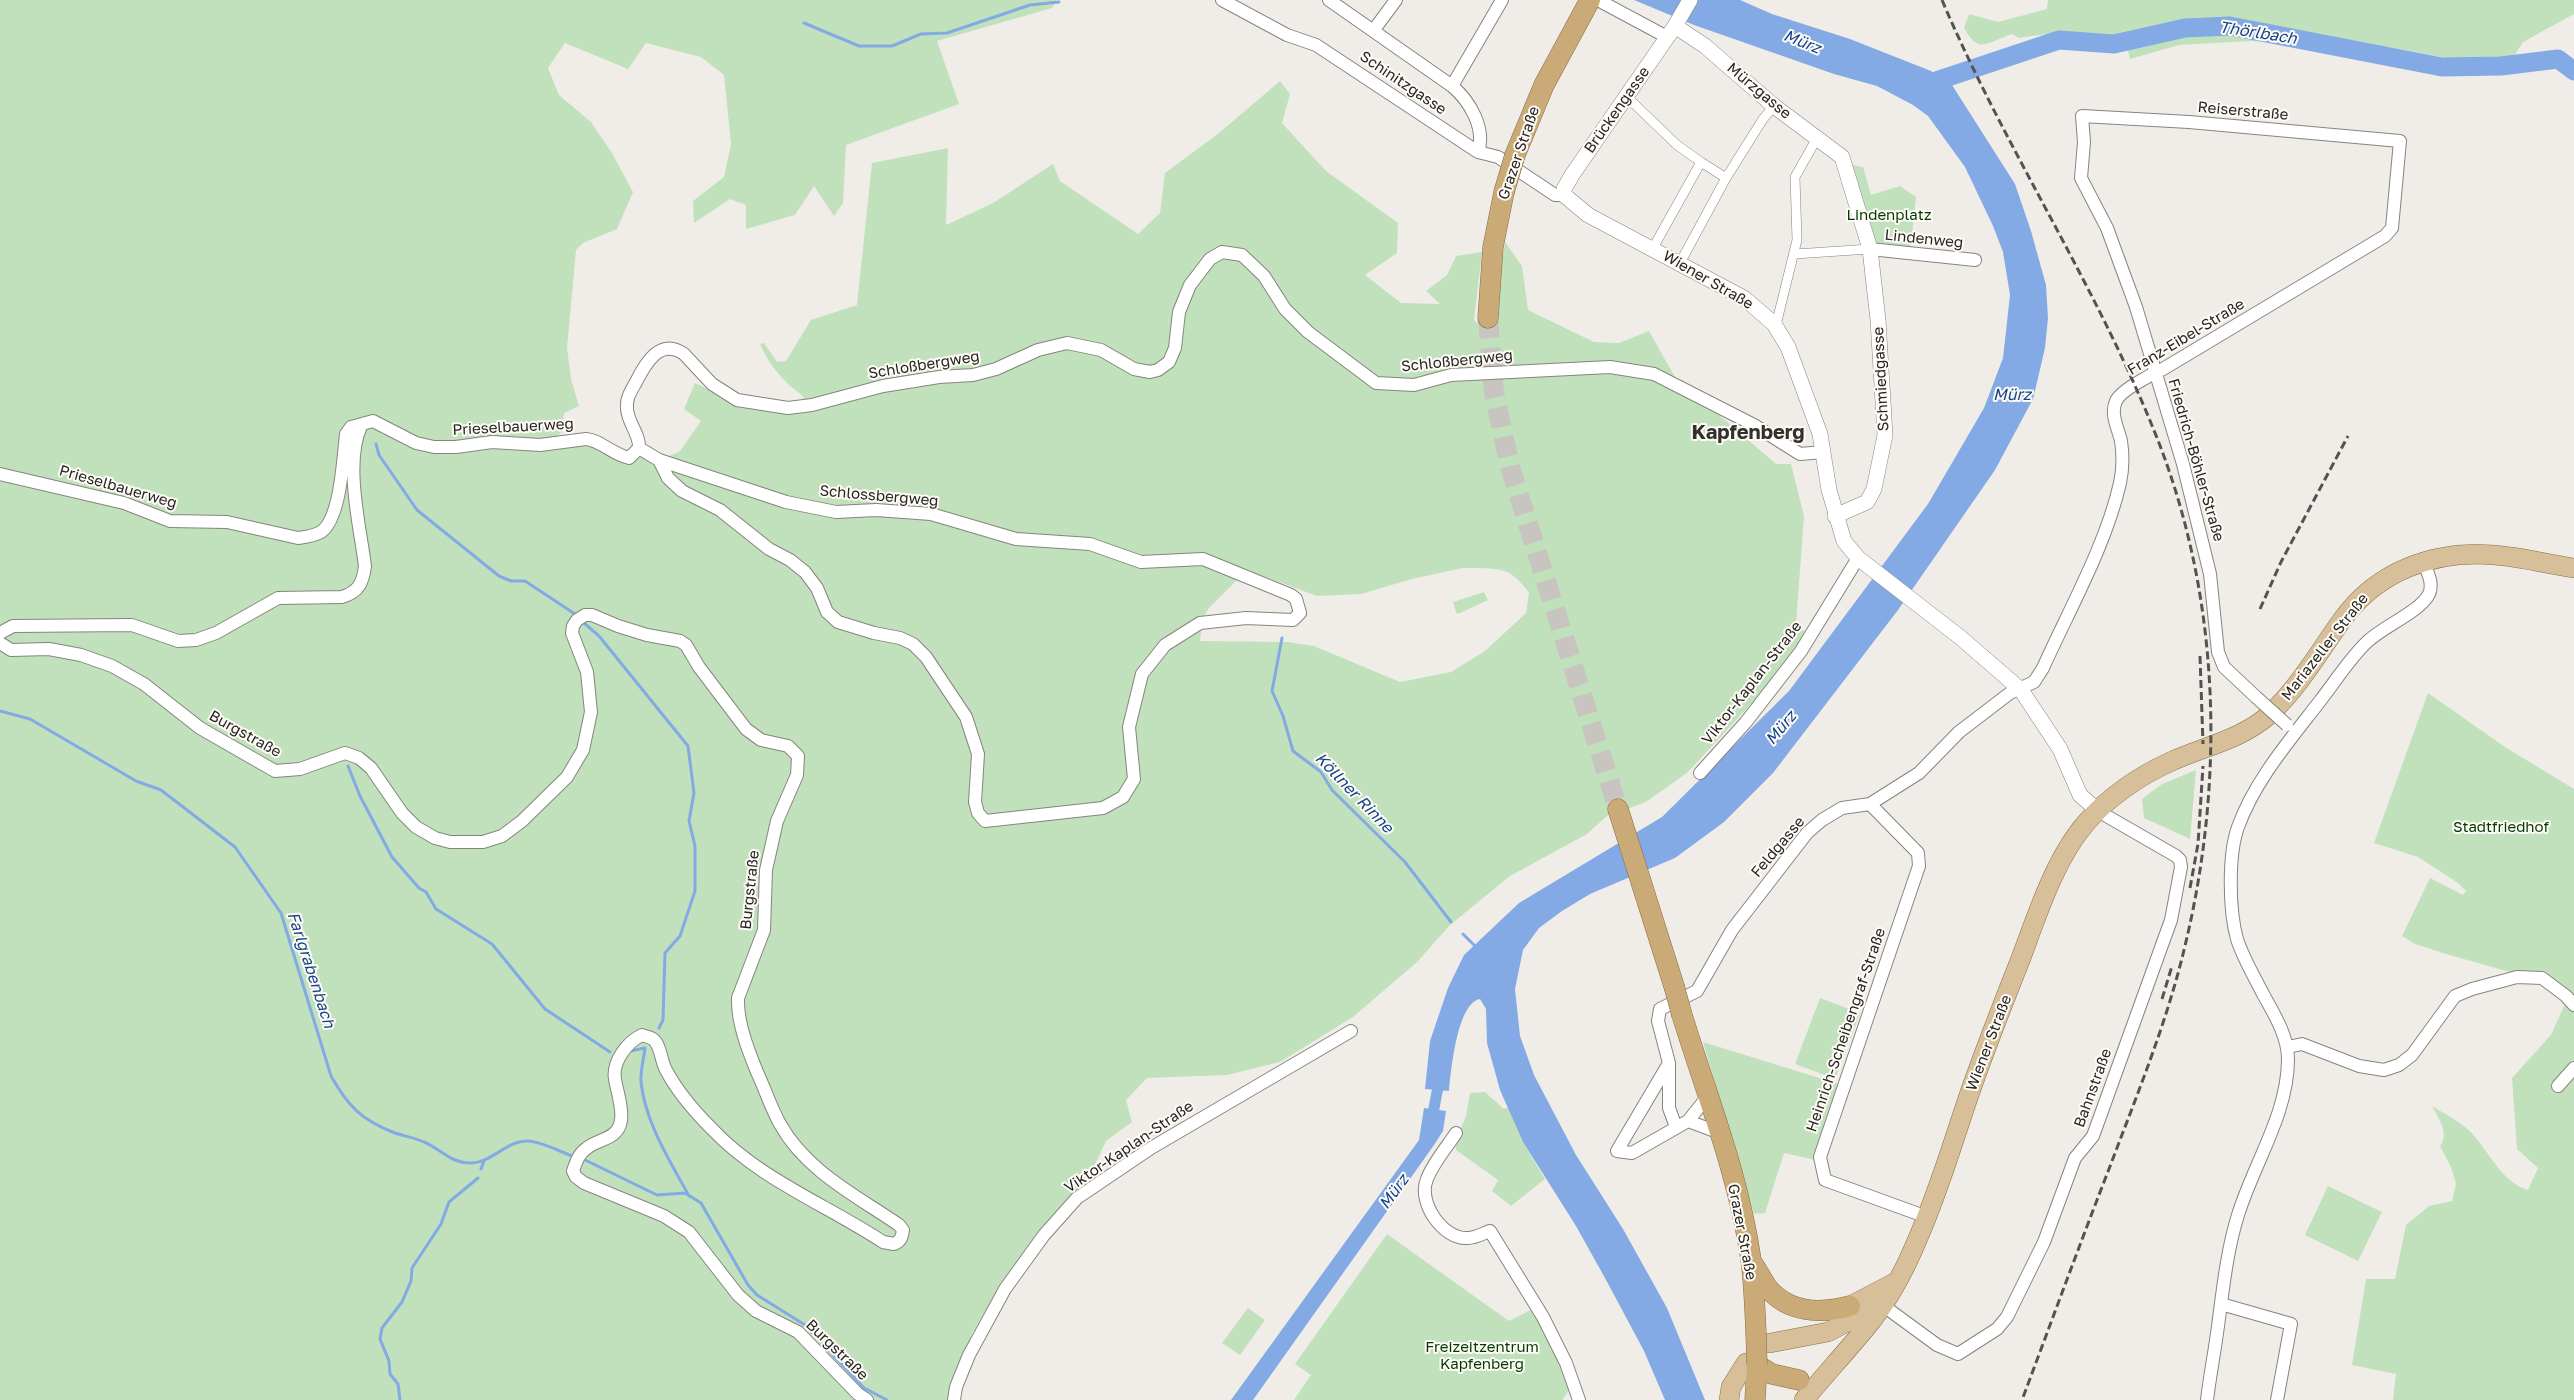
<!DOCTYPE html>
<html>
<head>
<meta charset="utf-8">
<style>
  body { margin:0 }
  canvas { display:block; background:#f0ede8 }
</style>
</head>
<body>
<canvas width="2574" height="1400"></canvas>
<script>
const context = document.querySelector('canvas').getContext('2d');
context.lineJoin = 'round';
function paint(path, color) { context.fillStyle = color; context.fill(path, 'evenodd'); }
function trace(path, color, width, dash) { context.strokeStyle = color; context.lineWidth = width; context.lineCap = dash ? 'butt' : 'round'; context.setLineDash(dash || []); context.stroke(path); }
function write(font, color, halo, rows, align = 'center') {
  context.font = font + ' "Golos Text",sans-serif'; context.lineWidth = 4; context.setLineDash([]); context.textBaseline = 'middle'; context.strokeStyle = halo; context.fillStyle = color; for (const [text, x, y, turn = 0] of rows) {
    context.save(); context.translate(x, y); context.rotate((+turn || 0) * Math.PI / 180); context.textAlign = isNaN(turn) ? turn : align; if (halo) context.strokeText(text, 0, 0); context.fillText(text, 0, 0); context.restore();
  }
}
paint(new Path2D(`
  M0,0h1057l-5,8 -115,33 22,63 -113,41 -3,58 -9,13 -20,-30 -19,29 -49,14v-24l-16,-6 -36,24 -1,-22 31,-24 7,-33 -7,-69 -23,-18 -55,-14 -18,26 -63,-26 -17,25 11,27 32,27 21,31 21,39 -16,37 -34,14 -7,7 -9,98 4,31 8,27 -15,7 -2,19 -8,7 -16,2 -46,-3 -56,6 -19,-4 -39,-20 -8,-1 -20,8 -6,6 -16,87 -20,14 6,6c36,-18 27,-72 37,-104l4,-4 15,-5h10l19,13 19,7 21,4 58,-5 47,3 36,-5 15,2 31,19 18,-10 13,7 23,-11 21,-30 -17,-12 11,-26 40,19 62,8 7,-13c-20,-15 -34,-30 -44,-53l4,-1 13,19 9,-1 25,-41 46,-15 15,-142 76,-15 -2,77 47,-22 60,-39 7,17 78,53 22,-21 5,-40 54,-40 61,-52 10,13 -8,29 44,48 72,52 -1,30 -32,22 36,28 39,1 -14,-13 21,-16 9,-19 26,-4 -8,68 3,3 1,-5 19,-1 2,-39 6,-36 17,24 6,44 66,32 25,1 30,-12 26,46 101,87h15l13,52 -8,108 11,9 -42,56 -78,84 -41,29 -39,14 -20,18 -77,42 -60,49 -33,37 -64,55 -73,45 -53,13 -80,3 -21,22 6,22 -26,19 -18,39 -47,48 -35,48 -34,57 -23,67h-949zM1463,568c31,1 47,-4 66,25l-3,20 -41,38 -34,21 -51,10 -86,-36 -26,-4 -88,-1 2,-21 7,-12 38,-38 70,26 44,-2 51,-15z
  M2048,0h526v14l-51,28 -10,16 -40,5 -84,-16 -4,14 -68,-9 -40,-10 -27,-1 -71,4 -49,14 -6,-25 -20,3 -50,-4 -35,5 -7,-4c-26,9 -33,21 -48,-6l5,-14 29,8 49,-13z
  M1848,164l15,3 8,28 29,-9 16,11 -6,56 -34,-3z
  M1484,592l4,8 -30,14 -2,-2 -3,-10z
  M2428,693l77,54 69,42v611h-181l3,-26 -44,-9 14,-86h29l11,-54 23,-19 23,-5 4,-17 -5,-17 -11,-21c10,-12 -2,-29 -8,-40 15,9 33,18 44,32 15,18 28,45 52,52l10,-22 -21,-19 -5,-71 39,-43 18,-40 -41,-23h-18l-64,-18 -31,-10 -13,-8 28,-58 33,17 3,-4 -8,-8 -40,-26 -44,-14z
  M2196,770l-6,69 -46,-21 -2,-19 20,-15z
  M1820,998l40,15 -25,66 -40,-15z
  M1703,1042l136,42 -24,76 -31,-7 -19,60 -11,1z
  M1485,1092l19,17 4,-2 15,35 22,37 -34,27 -19,-15 6,-11 -42,-30 -1,-8 11,-26 4,-23z
  M2328,1186l54,26 -24,49 -53,-26z
  M1387,1234l122,87 26,-13 25,53 10,28 -8,11h-268l17,-25 -16,-11z
  M1248,1308l17,12 -25,35 -18,-12z`), '#c1e1bc');
paint(new Path2D(`
  M1634,0h106l32,14 78,25 81,32 21,14 63,99 16,47 15,54 2,33 -3,30 -12,51 -38,71 -97,140 -125,163 -49,49 -49,36 -85,36 -28,17 -23,17 -16,22 -8,39 5,47 14,39 42,80 47,74 44,79 38,92h-40l-21,-49 -39,-73 -29,-52 -53,-84 -23,-52 -13,-47 -1,-34 -6,-10c-23,4 -29,72 -31,92l-24,-2 5,-48 18,-53 16,-33 55,-52 143,-86 127,-126 139,-187 56,-96 19,-50 7,-63 -7,-43 -10,-26 -28,-59 -37,-51 -15,-11 -36,-19 -43,-12 -140,-49z
  M1424,1108l22,3 -3,20 -9,14 -181,255h-22l188,-260z`), '#83aae5');
trace(new Path2D(`
  M804,23l55,23h33l29,-12 26,-1 83,-28 29,-3
  M376,444l3,11 38,55 82,66 12,5h14l50,33
  M584,623l15,13 89,110 6,47 -5,28 6,25v45l-15,45 -15,17 -2,67 -4,8
  M1282,638l-10,53 11,25 10,35 28,21 11,18 73,72 46,60
  M0,711l30,8 106,62 25,9 74,57 46,66 50,163c17,30 30,44 64,57 9,3 20,5 29,9 17,7 27,22 48,21 21,-1 35,-23 56,-22 12,0 33,11 44,15
  M348,766l12,30 32,61 27,31 7,4 10,17 56,35 53,65 65,43
  M1463,934l14,14
  M630,1051l15,-3c-1,10 -5,24 -4,34 4,40 29,79 48,114
  M583,1159l74,36 28,-2 16,10 47,82 9,10 48,30 59,63 23,12
  M481,1169l3,-8
  M400,1400l-2,-16 -8,-10 -1,-13 -9,-22 2,-11 20,-26 9,-21 1,-13 29,-44 8,-22 29,-24`), '#83aae5', 3);
trace(new Path2D(`
  M1431,1124l9,-48`), '#83aae5', 11);
trace(new Path2D(`
  M1918,87l141,-47 55,4 71,-16 45,-2 212,41 59,-1 57,-7 16,12`), '#83aae5', 19);
trace(new Path2D(`
  M1488,318l6,74 16,75 108,342`), '#c8c5c1', 20, [20, 10]);
const pedestrian = new Path2D(`
  M1627,97l50,48 24,17 -48,86
  M1701,162l25,16
  M1795,254l75,-5
  M1680,263l46,-85 37,-59 11,-13
  M1774,324l3,-3 20,-81 -2,-63 22,-39`);
const minor = new Path2D(`
  M1222,0l65,35 29,10 162,107 20,5 57,38h9
  M1329,0l123,86
  M1598,0l69,37
  M1373,31l23,-31
  M1478,152c8,-23 -8,-51 -26,-66l50,-86
  M1870,249l105,11
  M639,448l20,12 127,42 50,10 40,-2 55,4 85,25 74,5 51,18 62,-3 88,36 5,4 4,14 -7,7 -47,-2 -46,5 -35,22 -23,29 -13,53 5,52 -11,18 -20,11 -118,13 -7,-8 -3,-11 3,-48 -12,-37 -40,-60 -13,-13 -13,-6 -26,-5 -36,-11 -11,-10 -10,-24 -12,-16 -15,-12 -21,-11 -49,-39 -38,-19 -14,-13 -9,-18
  M639,448c1,-14 -12,-26 -12,-40 -1,-10 4,-17 9,-26 9,-18 24,-45 48,-28l28,30 25,16 51,8 24,-3 71,-19 56,-9 34,-2 23,-6 42,-19 29,-7 34,7 33,19 16,3 8,-2 11,-8 6,-14 4,-36 11,-27 20,-26 12,-7 20,3 22,21 21,33 23,23 68,51 38,2 37,-10 159,-8 44,7 100,51 46,29 23,-2
  M0,474l124,29 46,18 57,1 71,16c8,-1 16,-2 23,-6 20,-14 22,-74 25,-98l5,-7 22,-6 43,22 18,4h22l36,-5 48,3 46,-6c14,1 26,15 43,19l10,-10
  M0,633l13,-7 119,-1 46,16 18,-1 20,-7 62,-35 64,-1c17,-5 21,-15 23,-31 -5,-40 -21,-103 -4,-140
  M0,643l11,7 38,-1 32,6 31,11 32,18 56,44 75,43 25,-2 45,-16 14,5 12,10 31,45 14,14 19,11 15,4h33l19,-6 20,-15 45,-44 16,-27 8,-38 -4,-40 -15,-39 1,-7 4,-6 8,-5h7l26,11 29,9 33,6 6,4 13,22 47,62 15,11 27,6 10,10 -1,19 -20,46 -11,49 -2,60 -26,68c-1,24 10,52 19,74 8,17 14,36 23,52 26,47 77,72 119,101l4,5c-1,7 -2,11 -9,14l-11,-2c-56,-37 -124,-63 -171,-113 -17,-17 -35,-38 -46,-59 -5,-9 -5,-22 -11,-29 -3,-4 -9,-4 -13,-6 -15,7 -30,27 -27,44 2,13 8,28 6,41 -2,19 -23,19 -34,28 -8,5 -11,14 -14,23l3,6 8,6 80,33 25,16 49,63 18,16 42,21 60,62 9,6
  M1700,773l46,-51 55,-71 57,-93
  M1870,804l48,49 1,13 -99,291 5,23 102,37
  M2288,1047l14,-3 57,22 25,4 15,-5 13,-10 43,-59 17,-7 45,-12 25,1 24,18 8,9
  M1669,1063v45l7,19
  M2558,1086l16,-18
  M1708,1096l-20,25 -56,32 -15,-2 52,-88 -11,-42 2,-12 37,-18 35,-61 75,-97 15,-13 20,-12 28,-4 49,-31 40,-41 51,-39 24,-11 9,-14c26,-58 63,-123 77,-185 3,-14 3,-29 1,-42 -3,-13 -11,-27 -5,-40 5,-11 36,-27 47,-32l222,-133 7,-8 8,-87 -211,-19 -107,-6 2,26 -3,36 26,50 29,79 47,157 27,110 8,78 6,15 32,30
  M1688,1121l32,12
  M1456,1133c-9,14 -23,30 -29,46 -10,23 16,61 41,59 7,0 16,-5 22,-7l53,86 23,46 13,37
  M1881,1304l56,41 21,9 39,-25 10,-12 37,-75 31,-84 18,-22 78,-216 10,-53 -1,-7 -4,-4 -78,-45
  M2221,1304l70,20 -14,76
  M954,1400l2,-13 13,-32 36,-66 39,-54 33,-37 74,-50 200,-117
  M2207,1400c3,-25 8,-50 11,-74 5,-37 9,-76 20,-111 16,-52 50,-101 50,-156 0,-23 -14,-45 -25,-65 -9,-18 -20,-36 -26,-55 -8,-29 -9,-84 1,-112 17,-47 52,-87 82,-126 15,-19 29,-42 47,-59 15,-15 54,-31 62,-48 5,-11 -2,-23 -6,-32`);
const tertiary = new Path2D(`
  M1690,0l-15,26 -103,149 -8,14v6l24,20 156,83 30,26 14,23 32,87 9,56 15,51 14,17 103,80 60,52 39,59 20,46 18,16
  M1675,26l30,20 69,60 68,51 28,92 8,71 7,115 -11,54 -7,13 -32,14`);
const primary = new Path2D(`
  M1850,1306l42,-22
  M1770,1343l58,-11 50,-26
  M1729,1400l2,-13 15,-24
  M1804,1400c20,-24 41,-47 61,-71 22,-26 40,-59 53,-91 20,-45 34,-93 50,-140 16,-47 35,-94 53,-140 16,-43 34,-99 64,-134 22,-26 54,-48 85,-62 35,-16 71,-22 100,-48 29,-27 49,-62 72,-94 35,-49 92,-70 152,-65 27,2 53,9 80,13`);
const trunk = new Path2D(`
  M1515,155l29,-70 46,-85
  M1488,318l5,-71 11,-55
  M1618,809l56,177
  M1682,1015c25,81 57,161 69,245 3,24 4,49 5,73
  M1753,1264c5,7 9,16 14,23 21,26 53,27 83,19
  M1757,1365l15,9 27,6
  M1755,1400l2,-35`);
trace(pedestrian, '#87847f', 10);
trace(minor, '#87847f', 14);
trace(tertiary, '#87847f', 16);
trace(primary, '#886e44', 20);
trace(trunk, '#886e44', 21);
trace(pedestrian, '#fff', 9);
trace(minor, '#fff', 12);
trace(tertiary, '#fff', 15);
trace(primary, '#d7c099', 19);
trace(trunk, '#caab77', 20);
trace(new Path2D(`
  M1942,0c64,151 157,289 217,443 62,161 66,340 25,507 -18,75 -48,147 -75,219 -30,77 -58,154 -87,231
  M2260,609l21,-47 67,-126
  M2200,656l3,88
  M2190,888l8,-44 5,-78
  M2162,999l10,-33`), '#545350', 3, [8, 4]);
const minorBridge = new Path2D(`
  M2256,697l31,28`);
const trunkBridge = new Path2D(`
  M1504,192l11,-37
  M1674,986l8,29
  M1756,1333l1,32`);
trace(minorBridge, '#87847f', 14, []);
trace(trunkBridge, '#886e44', 21, []);
trace(minorBridge, '#fff', 12);
trace(trunkBridge, '#caab77', 20);
write('15px', '#262523', '#fefaf5', [
  ["Schinitzgasse",1403,83,34],
  ["Mürzgasse",1759,91,40],
  ["Brückengasse",1617,110,-55],
  ["Reiserstraße",2243,111,5],
  ["Grazer Straße",1519,153,-71],
  ["Lindenweg",1924,239,6],
  ["Wiener Straße",1708,280,30],
  ["Franz-Eibel-Straße",2186,337,-31],
  ["Schloßbergweg",1457,361,-6],
  ["Schloßbergweg",924,365,-9],
  ["Schmiedgasse",1881,379,-93],
  ["Prieselbauerweg",513,427,-3],
  ["Friedrich-Böhler-Straße",2196,460,74],
  ["Prieselbauerweg",118,487,16],
  ["Schlossbergweg",879,496,5],
  ["Mariazeller Straße",2325,647,-52],
  ["Viktor-Kaplan-Straße",1752,683,-52],
  ["Burgstraße",245,734,29],
  ["Feldgasse",1778,847,-50],
  ["Burgstraße",750,890,-84],
  ["Heinrich-Scheibengraf-Straße",1846,1030,-71],
  ["Wiener Straße",1989,1043,-69],
  ["Bahnstraße",2093,1088,-70],
  ["Viktor-Kaplan-Straße",1129,1147,-34],
  ["Grazer Straße",1742,1232,79],
  ["Burgstraße",837,1350,44]
]);
write('15px', '#033900', '#fefaf5', [
  ["Lindenplatz",1889,215],
  ["Stadtfriedhof",2501,827],
  ["Freizeitzentrum",1482,1347],
  ["Kapfenberg",1482,1364]
]);
write('italic 16px', '#134489', '#fefaf5', [
  ["Thörlbach",2258,33,9],
  ["Mürz",1802,42,22],
  ["Mürz",2012,395],
  ["Mürz",1781,728,-50],
  ["Köllner Rinne",1354,793,46],
  ["Farlgrabenbach",311,970,72],
  ["Mürz",1394,1192,-54]
]);
write('bold 20px', '#33312d', '#fefaf5', [
  ["Kapfenberg",1748,433]
]);
</script>
</body>
</html>
